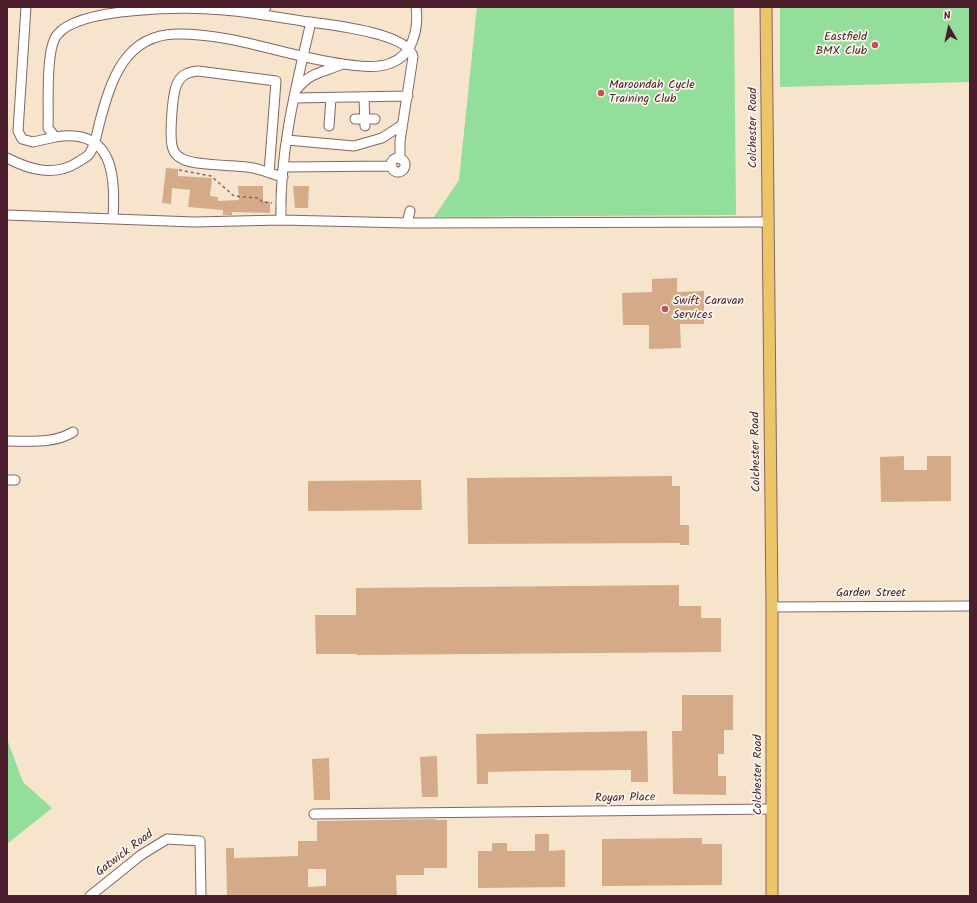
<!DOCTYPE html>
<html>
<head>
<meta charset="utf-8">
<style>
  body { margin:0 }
  #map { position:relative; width:977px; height:903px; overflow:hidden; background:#f7e4cd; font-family:Kalam,sans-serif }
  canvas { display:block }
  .frame { position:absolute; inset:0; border:8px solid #4a1f2b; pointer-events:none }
  .north { position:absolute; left:929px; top:8px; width:40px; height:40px; -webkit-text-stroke:3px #fbf7ec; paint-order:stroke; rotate:351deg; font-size:11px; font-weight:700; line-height:16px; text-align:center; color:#4a1f2b }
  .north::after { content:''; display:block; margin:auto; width:14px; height:18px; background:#4a1f2b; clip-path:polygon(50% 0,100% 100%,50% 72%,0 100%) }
</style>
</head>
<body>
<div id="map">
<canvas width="977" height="903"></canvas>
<div class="frame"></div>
<div class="north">N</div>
</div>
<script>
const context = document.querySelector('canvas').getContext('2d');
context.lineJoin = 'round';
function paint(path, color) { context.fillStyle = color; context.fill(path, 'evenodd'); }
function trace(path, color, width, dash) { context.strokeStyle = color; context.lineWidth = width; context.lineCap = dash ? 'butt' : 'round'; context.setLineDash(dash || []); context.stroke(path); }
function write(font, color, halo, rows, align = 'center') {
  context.font = font + ' Kalam,sans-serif'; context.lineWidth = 3.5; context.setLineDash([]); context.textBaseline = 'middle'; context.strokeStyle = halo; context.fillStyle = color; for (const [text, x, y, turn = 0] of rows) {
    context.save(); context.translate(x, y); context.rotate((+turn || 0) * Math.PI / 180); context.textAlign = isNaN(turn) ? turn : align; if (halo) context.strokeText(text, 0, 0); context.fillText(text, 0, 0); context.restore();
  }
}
paint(new Path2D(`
  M477,7h257l2,208 -302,2 25,-37z
  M780,7h190v75l-190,5z
  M7,739l16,43 29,26 -45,36z`), '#93de9b');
paint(new Path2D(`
  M166,168l12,1v7l34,2 -2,18 8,1v4l21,-1 -1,-14h25v15l7,1v11l-38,-1v3h-9v-5l-35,-3 2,-17 -18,-2 -1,16 -9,-1z
  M293,186h16l-1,22h-13z
  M677,278v14l27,-1v33h-24l1,24 -32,1v-24h-26l-1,-32 30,-1v-13z
  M904,456v14h23v-14h24v45l-70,1 -1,-45z
  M672,476v10h8v39h9v20h-9v-2l-212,1 -1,-66z
  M421,480l1,30 -114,1v-30z
  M679,585v21h22v12h20v34l-364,3v-1h-41l-1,-39h41v-27z
  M682,695h51v35h-9v24h-6v22h8v19l-53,-1 -1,-63h10z
  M647,731l1,51h-17v-12l-105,1 -38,1v12h-11l-1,-50z
  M437,756l1,41h-16l-2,-40z
  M329,758l1,42h-16l-2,-41z
  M436,819v1h11v48h-23v7h-28l1,21h-170l-1,-48h8v10l64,-2v-15h19v-20zM308,869h18v17l-18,1z
  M535,834h14v17l16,-1v37l-87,1v-37h14v-8h15v8h28z
  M702,838v6h20v41l-120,1v-47z`), '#d4aa88');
const minor = new Path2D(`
  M26,7l-8,124 4,8 11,3 22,-5
  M244,9l22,-2
  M297,89c14,-17 24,-16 43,-24
  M364,97l1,29
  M294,98l114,-2
  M355,119h20
  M329,126l2,-28
  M287,140l67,6 28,-8 20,-13
  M7,158c23,12 48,19 71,4 4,-3 10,-5 12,-9 6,-10 7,-21 10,-32 11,-41 25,-86 76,-87 57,-1 111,23 167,30 15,2 33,5 48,-1 22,-8 28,-35 25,-56
  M391 165a7 7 0 1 1 14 0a7 7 0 1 1-14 0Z
  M284,167l108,-1
  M269,173l7,-92 -78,-10c-9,1 -16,3 -20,11 -6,9 -9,57 -5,67 1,3 4,7 8,9 11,8 51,7 66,9 12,1 24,7 36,10
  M7,215l187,7 87,-2 126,3 360,-1
  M113,218c3,-44 -1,-91 -58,-81l-7,-9c1,-21 -3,-78 9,-93 22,-29 132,-28 167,-25 26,2 52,7 78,11 22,3 107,11 111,36l-13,84v18
  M281,220c-2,-67 15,-134 30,-198
  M407,223l3,-12
  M7,441c22,0 47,3 66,-9
  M7,480h8
  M772,607l198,-1
  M314,814l458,-5
  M90,896l51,-41 26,-16 33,2 1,55`);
const major = new Path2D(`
  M766,7l6,600v289`);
trace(minor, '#876464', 11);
trace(major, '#876464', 13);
trace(new Path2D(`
  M179,170l32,6 23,20 25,2 3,4 10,1`), '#876464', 1.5, [3, 3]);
trace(minor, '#fff', 9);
trace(major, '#edc569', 11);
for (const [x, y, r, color] of [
  [875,45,4,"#d1495b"],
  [601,93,4,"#d1495b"],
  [665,309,4,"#d1495b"]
]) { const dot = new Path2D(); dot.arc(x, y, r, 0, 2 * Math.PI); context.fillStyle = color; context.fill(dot); trace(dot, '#fbf7ec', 1.5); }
write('12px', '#4a1f2b', '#fbf7ec', [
  ["Eastfield",867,38,"right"],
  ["BMX Club",867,52,"right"],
  ["Maroondah Cycle",609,86],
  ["Training Club",609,100],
  ["Swift Caravan",673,302],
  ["Services",673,316]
], 'left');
write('12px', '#4a1f2b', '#fbf7ec', [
  ["Colchester Road",754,128,-90],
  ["Colchester Road",757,452,-91],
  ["Garden Street",871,594],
  ["Colchester Road",759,775,-90],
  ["Royan Place",625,799,-1],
  ["Gatwick Road",125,854,-37]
]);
</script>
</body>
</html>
